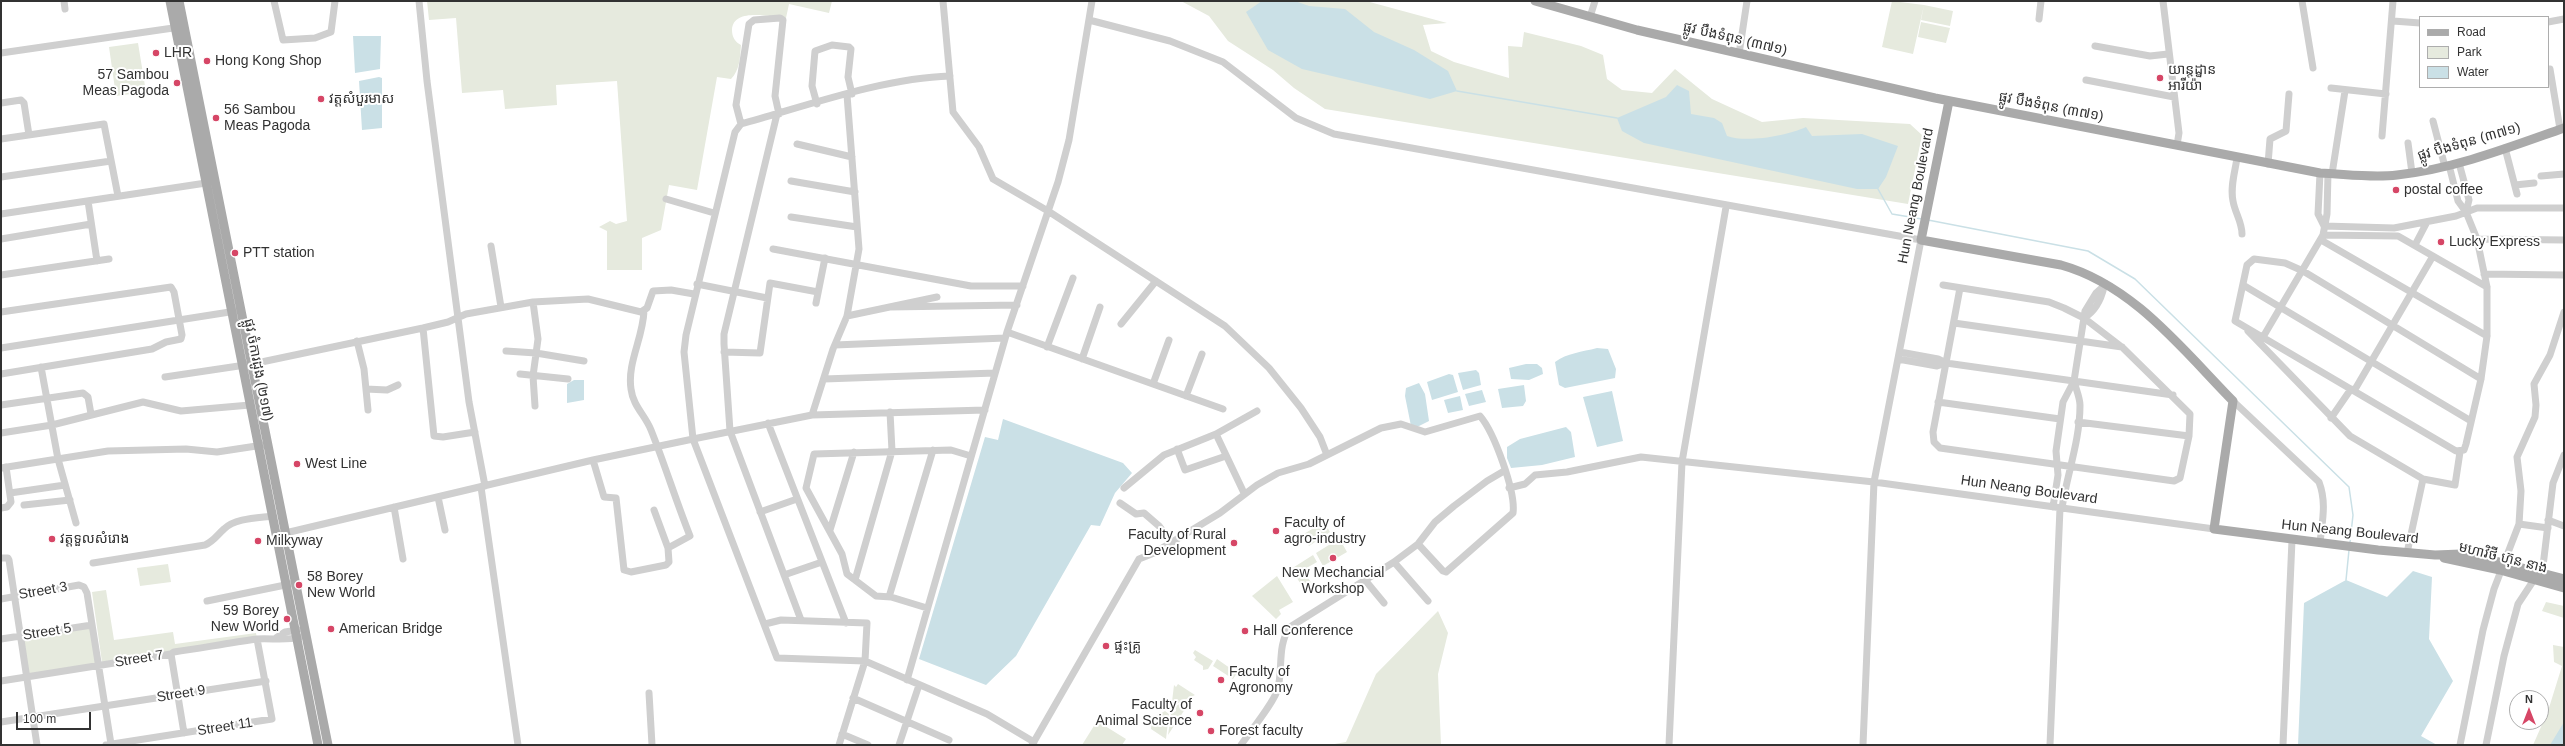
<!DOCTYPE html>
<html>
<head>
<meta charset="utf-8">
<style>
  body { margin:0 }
  #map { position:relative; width:2565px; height:746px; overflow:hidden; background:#fff; font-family:Helvetica,sans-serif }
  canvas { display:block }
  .frame { position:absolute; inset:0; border:2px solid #323232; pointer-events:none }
  .legend { position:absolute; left:2419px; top:16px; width:130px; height:72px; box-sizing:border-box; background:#fff; border:1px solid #adadad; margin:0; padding:5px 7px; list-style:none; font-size:12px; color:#323232 }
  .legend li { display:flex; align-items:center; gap:8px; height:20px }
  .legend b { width:20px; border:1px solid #adadad }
  .north { position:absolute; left:2509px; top:690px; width:40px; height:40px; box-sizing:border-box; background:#fff; border:1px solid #adadad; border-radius:50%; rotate:0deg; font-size:11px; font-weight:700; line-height:16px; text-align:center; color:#323232 }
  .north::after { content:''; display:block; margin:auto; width:14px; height:18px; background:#d64666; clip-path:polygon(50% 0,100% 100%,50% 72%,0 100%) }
  .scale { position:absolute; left:16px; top:712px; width:75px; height:18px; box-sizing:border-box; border:2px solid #323232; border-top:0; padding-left:5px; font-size:12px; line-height:14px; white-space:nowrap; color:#323232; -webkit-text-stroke:3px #fff; paint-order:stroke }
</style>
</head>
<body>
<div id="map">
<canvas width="2565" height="746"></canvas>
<div class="frame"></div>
<ul class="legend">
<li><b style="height:5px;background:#aaa"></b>Road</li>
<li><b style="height:11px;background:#e6eade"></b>Park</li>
<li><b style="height:11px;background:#cae0e6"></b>Water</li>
</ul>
<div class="north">N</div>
<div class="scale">100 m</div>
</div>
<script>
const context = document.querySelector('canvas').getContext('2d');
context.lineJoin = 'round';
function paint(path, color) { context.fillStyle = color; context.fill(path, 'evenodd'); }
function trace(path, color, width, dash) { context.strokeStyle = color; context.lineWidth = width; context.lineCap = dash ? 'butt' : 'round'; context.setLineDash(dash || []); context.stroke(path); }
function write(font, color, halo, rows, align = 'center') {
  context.font = font + ' Helvetica,"Noto Sans Khmer",sans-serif'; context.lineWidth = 4; context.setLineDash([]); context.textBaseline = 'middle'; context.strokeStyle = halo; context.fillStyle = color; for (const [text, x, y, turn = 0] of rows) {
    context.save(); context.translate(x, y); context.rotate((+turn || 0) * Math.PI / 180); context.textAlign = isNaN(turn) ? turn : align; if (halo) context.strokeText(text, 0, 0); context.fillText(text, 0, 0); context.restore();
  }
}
paint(new Path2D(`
  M427,1h405l-3,12 -40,-9 -3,14c-15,-1 -53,-11 -54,12 0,7 3,12 9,15 -1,12 -1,25 -10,34l-14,-2 -20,113 -28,-5 -8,45 -19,8v32h-35v-39l-8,-4 11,-6 6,3 11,-3 -10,-140 -61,4 1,20 -52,4 -2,-19 -41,3 -6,-75 -27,2z
  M1181,1h185l81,22 -24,2 8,26 23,11 55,16 -1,-32 14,1 2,-15 57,14 22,9 4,24 15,11 30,3 23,-24 37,30 50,23 41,-4 107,6 12,11 -14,69 -583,-95 -31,-21 -21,-18 -45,-29 -19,-25z
  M1892,1l32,4 -11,49 -31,-7z
  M1924,5l29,6 -3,15 -29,-6z
  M1921,22l29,6 -4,15 -28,-6z
  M138,43l8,49 -30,4 -7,-49z
  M1324,522l6,10 -21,14 -7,-11z
  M1345,535l5,6 -7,4 4,7 -24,14 -7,-13z
  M1313,555l4,7 -14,8 11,17 -8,5 -15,-23z
  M168,564l3,18 -31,4 -3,-18z
  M1277,576l16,26 -14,8 2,4 -5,5 -24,-23z
  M106,590l8,50 59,-8 2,12 81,-11 1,6 -155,23 -10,-70z
  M2546,602l18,4v12l-22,-7z
  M1438,611l10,22 -10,41 3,71h-112l17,-3 30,-68z
  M91,627l6,37 -69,10 -4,-37z
  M2553,645l11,2v98h-31l15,-34 14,-45 -8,-4z
  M1195,650l18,11 -5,8 -5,1v-4l-9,-6 2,-3 -3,-4z
  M1217,659l20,14 -4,6 -20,-13z
  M1178,684l17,11 -19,9 -4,-2 2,-17 2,2z
  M1193,697l-25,38 3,-21 5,-3v-5z
  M1165,711l4,3 -3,25 -15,-10 1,-11z
  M1097,721l29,18 -4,6h-40z`), '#e6eade');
paint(new Path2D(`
  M1262,1h33l14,5 36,3 29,23 40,18 34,21 9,20 -27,8 -128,-30 -34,-19 -22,-38z
  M353,36h28l-1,33 -25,4z
  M379,77l3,1v50l-20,2 -3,-49z
  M1677,85l12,6 2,23 23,4 8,5 5,13c19,7 60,0 79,-9l6,9 50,-2 36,12 -12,31 -8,12h-21l-213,-46 -22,-12 -5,-13 49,-21z
  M1597,348l11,1 8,20 -1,9 -50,10 -6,-3 -4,-23c12,-9 27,-10 42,-14z
  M1526,364h11l5,4 1,6 -14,6 -18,-1 -2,-11z
  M1476,370l3,3 2,12 -18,5 -5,-17z
  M1449,374l4,1 5,17 -26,8 -5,-18z
  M574,380h10v20l-17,3v-19z
  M1419,383l6,11 4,27 -10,5h-8l-6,-30 1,-8z
  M1524,385l2,16 -3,5 -21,2 -4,-19z
  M1482,390l4,12 -17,4 -4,-12z
  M1612,391l11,50 -26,6 -14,-50z
  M1460,396l3,14 -15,3 -4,-13z
  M1003,419l120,44 9,10 -17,20 -15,33 -9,-1 -75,131 -30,29 -67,-26 66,-222 13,3z
  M1566,427l5,5 4,25 -33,8 -31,3 -4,-10v-11l13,-8z
  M2413,571l19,6 -3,62 24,42 -32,55 16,9h-139l6,-142 42,-23 41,17z
  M2564,722v23h-14z`), '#cae0e6');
trace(new Path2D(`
  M1457,91l160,27
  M1878,189l14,25 30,5
  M1928,220l160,31 47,28 214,208 4,28 -3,27
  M2346,580l3,-30`), '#cae0e6', 1.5);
trace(new Path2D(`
  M64,1l1,8
  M274,1l9,39 32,-2 16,-6 4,-31
  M419,1l8,80 42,321 16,84
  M943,1l10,111 26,35 14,32 55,32 177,115 44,42 32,40 19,29 7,18
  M2163,1l16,132 -2,12
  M2302,1l11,67
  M1590,17l5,-16
  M2039,19l2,-18
  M1089,20l81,21 53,21 73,56 38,16 587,106 -47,242 -11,263
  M2393,21l27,2
  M2548,22l16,-3
  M2095,46l55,10 18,-2
  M1,53l179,-26
  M1739,54l8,-53
  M2550,69l10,60
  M2086,80l88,17
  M2331,88l55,6
  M1,103l20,-3 3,3 5,32
  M817,104l-5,-18 3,-35 17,-6 17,2 2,2 -3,28 4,17
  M777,114l-53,220v10l6,87 71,189
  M2433,121l12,46
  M741,124l-5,-19 13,-81 5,-4 26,-2 3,2 -8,76 4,18
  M2382,136l11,-135
  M1,139l103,-15 14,72
  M2408,143l4,30
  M797,144l55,13
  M2505,148l12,46
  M2237,158c-2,14 -7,29 -4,43 2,12 9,21 9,33
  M2459,163l10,37 -3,12
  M2268,164l2,-25 16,-8 3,-37
  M2449,165l9,36 8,11 11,27 10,48v49l-6,43 -15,65 -2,6 -8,1 -221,-130 12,-56 7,-6 31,4 18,8 178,108
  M2320,173l-2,41 6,12
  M2332,174l13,-83
  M2541,176l23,-2
  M1,177l110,-16
  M791,181l64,11
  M2515,185l19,-2
  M666,199l48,14
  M88,201l9,60
  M1,214l205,-31
  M791,217l66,10
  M2324,226l70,2 62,-12 21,-8h87
  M2323,235l75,1 89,51
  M1,239l90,-15
  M2477,239l87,1
  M2321,240l166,96
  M2415,245l12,-23
  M491,246l10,61
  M773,249l198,37h52
  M2484,274l80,1
  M1,275l108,-16
  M697,284l70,14
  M1943,285l106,17 15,6 20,10 39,30 67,66 -1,22 -9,42 -6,3 -234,-33 -6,-6 -1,-10 27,-144
  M2243,285l228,136
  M533,302l5,37 -5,37 2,30
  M816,303l9,-45
  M890,307l127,-2
  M1,312l170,-25 3,5 8,43 -1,4 -15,3 -14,7 -151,25
  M847,316l90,-19
  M2084,318c10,-6 17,-18 20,-31
  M1954,323l168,24
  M1121,324l35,-43
  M423,328l11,108 9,1 32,-5
  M2248,331l102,105 73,43 32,6 5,-33
  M1007,332l216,77
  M2263,337l60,-102 4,-21 1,-41
  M357,341l7,28 4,41
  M835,345l170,-7
  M1047,347l26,-69
  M1,348l235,-37
  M506,351l30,2 48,8
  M724,352l36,1 10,-70 48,9
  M1900,352l38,7 8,4 227,32
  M1082,359l18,-52
  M1898,359l39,7 9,-3
  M41,367l17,92 18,64
  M520,374l48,5
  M165,377l87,-13 171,-36 25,-6 18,-8 67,-12 55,-3 53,13 6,-4 6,-17 18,-1 23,4
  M824,379l171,-6
  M1153,384l16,-44
  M366,389l21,1 11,-5
  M2354,391l79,-135
  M1186,396l16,-42
  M2233,401l86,81c8,21 3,40 1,61
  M1938,402l122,17
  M1,405l82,-12 5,4 3,17
  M985,410l-173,5 -119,24 84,219 88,3 122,53 47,28
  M812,415l21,-66 14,-33 12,-67 -12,-154
  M2331,418l20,-29
  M2078,422l111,14
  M768,423l78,200
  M1,433l51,-8 91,-23 38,9 69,-6
  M1216,434l28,59
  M1177,449l8,21 41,-14
  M593,460l11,37 12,1 8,72 7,2 35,-7 3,-3 -1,-14 22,-12c-14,-35 -25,-71 -39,-106 -6,-15 -18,-24 -20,-41 -4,-26 12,-51 13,-78
  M1,468l107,-17 78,-2 31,3 46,-7
  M481,487l37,258
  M1124,488l40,-33 52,-21 41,-23
  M1509,488l16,-4 10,-9 32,-3 74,-15 233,25 340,47
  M10,493l55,-8
  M438,497l7,33
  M1120,503l16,11 8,-1 15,13 13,17
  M24,505l46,-5
  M394,507l9,52
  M2053,507l5,-32 -2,-24 7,-49 11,-21 11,-70 11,-18 10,-9
  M1,508l6,-1 4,-5 -5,-35
  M2062,508c5,-34 18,-67 18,-103 0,-7 -4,-16 -6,-24
  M654,510l14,38
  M760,512l37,-13
  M2548,520l16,6
  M2548,528l-29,-4 2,-33 -4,-34 18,-40 1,-12 -2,-21 16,-29 14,-43
  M830,530l24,-78
  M277,535l316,-75 100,-21 -9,-87 2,-17 49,-203 6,-8c65,-18 142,-46 209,-48
  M2407,553l16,-74
  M1,558h7l1,2 28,185
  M1394,562l34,39
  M93,563l112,-18c9,-4 12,-10 19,-16 11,-11 34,-11 49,-13
  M784,575l38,-13
  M855,580l37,-129 -2,-39
  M1365,580l19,23
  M889,597l44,-147
  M1,599l78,-14 5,2 3,6 24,151
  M207,601l88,-18
  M927,608l-36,-11 -15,-1 -29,-22 -5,-20 -36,-66 8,-34 137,-4 20,6
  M765,624l16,-4 86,3 -2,38 -26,84
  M276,638l9,-6 13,-2
  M1,639l91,-14
  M171,654l13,79
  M907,680l100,-348 51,-150 11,-42 23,-139
  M1,681l170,-27 3,-2c27,-4 55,-9 83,-13 15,-1 29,2 43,-2
  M649,693l3,52
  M853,698l96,42
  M1,722l265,-41
  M842,734l26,11
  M106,745l166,-26 -15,-80
  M899,745l20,-60
  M1032,745l107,-186 15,-6 66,-40 37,-28 21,-12 31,-9 72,-36 20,-4 24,8 55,-16c14,16 36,76 33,97l-67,59 -3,-1 -25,-27
  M1241,745c8,-12 35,-45 37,-57 5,-20 -1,-43 12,-61l104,-65 24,-18 17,-22 19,-16 33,-25 17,-10
  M1669,745l13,-283 44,-255
  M2050,745l10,-237
  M2283,745l9,-205
  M2460,745l23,-115 11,-41 25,-65
  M2486,745l18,-89 14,-52 25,-38 10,-83 11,-28`), '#cfcfcf', 7);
trace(new Path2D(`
  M170,1l148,744
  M179,1l149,744
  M1535,1l102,29 298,68 385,75c26,1 51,5 77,2 57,-6 113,-28 167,-47
  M1949,101l-28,139 140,25c72,20 121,84 172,136l-19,128 164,21 57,5 26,-1 19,3 84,22
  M2444,558l56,12 64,18`), '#aaa', 9);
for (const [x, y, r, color] of [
  [156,53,4,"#d64666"],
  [207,61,4,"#d64666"],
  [2160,78,4,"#d64666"],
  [177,83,4,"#d64666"],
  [321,99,4,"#d64666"],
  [216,118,4,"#d64666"],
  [2396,190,4,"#d64666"],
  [2441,242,4,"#d64666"],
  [235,253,4,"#d64666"],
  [297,464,4,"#d64666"],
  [1276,531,4,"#d64666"],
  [52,539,4,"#d64666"],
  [258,541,4,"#d64666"],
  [1234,543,4,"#d64666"],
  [1333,558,4,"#d64666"],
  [299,585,4,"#d64666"],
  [287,619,4,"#d64666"],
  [331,629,4,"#d64666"],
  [1245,631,4,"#d64666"],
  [1106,646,4,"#d64666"],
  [1221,680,4,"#d64666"],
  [1200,713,4,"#d64666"],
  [1211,731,4,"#d64666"]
]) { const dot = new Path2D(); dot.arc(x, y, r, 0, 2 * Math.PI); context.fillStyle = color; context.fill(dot); trace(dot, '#fff', 1.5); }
write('14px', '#323232', '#fff', [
  ["ផ្លូវ បឹងទំពុន (៣៧១)",1735,39,13],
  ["ផ្លូវ បឹងទំពុន (៣៧១)",2051,107,11],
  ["ផ្លូវ បឹងទំពុន (៣៧១)",2469,142,-16],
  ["Hun Neang Boulevard",1916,196,-79],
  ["ផ្លូវ ចំការដូង (២១៧)",258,370,79],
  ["Hun Neang Boulevard",2029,490,8],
  ["Hun Neang Boulevard",2350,532,6],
  ["មហាវិថី ហ៊ុន នាង",2503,558,14],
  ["Street 3",43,591,-10],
  ["Street 5",47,632,-9],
  ["Street 7",139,659,-9],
  ["Street 9",181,694,-9],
  ["Street 11",225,727,-9]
]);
write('14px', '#323232', '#fff', [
  ["LHR",164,53],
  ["Hong Kong Shop",215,61],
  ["យាន្ដដ្ឋាន",2168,70],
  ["អារីយ៉ា",2168,86],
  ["57 Sambou",169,75,"right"],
  ["Meas Pagoda",169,91,"right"],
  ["វត្តសំបួរមាស",329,99],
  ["56 Sambou",224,110],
  ["Meas Pagoda",224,126],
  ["postal coffee",2404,190],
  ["Lucky Express",2449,242],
  ["PTT station",243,253],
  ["West Line",305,464],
  ["Faculty of",1284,523],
  ["agro-industry",1284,539],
  ["Faculty of Rural",1226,535,"right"],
  ["Development",1226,551,"right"],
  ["វត្តទួលសំរោង",60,539],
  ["Milkyway",266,541],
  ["New Mechancial",1333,573,"center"],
  ["Workshop",1333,589,"center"],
  ["58 Borey",307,577],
  ["New World",307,593],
  ["59 Borey",279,611,"right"],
  ["New World",279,627,"right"],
  ["American Bridge",339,629],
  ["Hall Conference",1253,631],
  ["ផ្ទះគ្រូ",1114,646],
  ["Faculty of",1229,672],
  ["Agronomy",1229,688],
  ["Faculty of",1192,705,"right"],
  ["Animal Science",1192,721,"right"],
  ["Forest faculty",1219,731]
], 'left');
</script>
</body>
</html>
